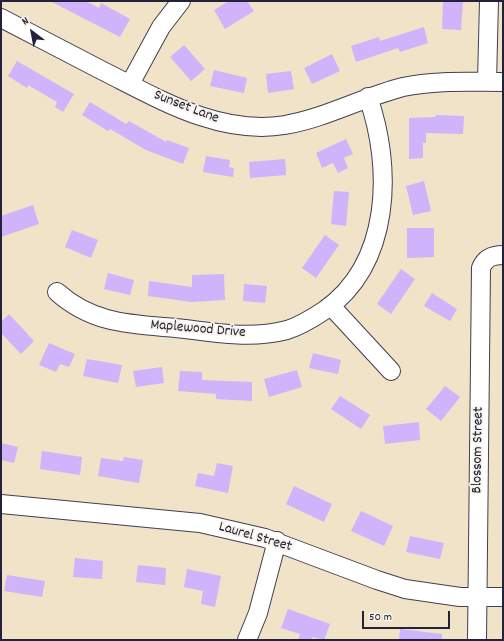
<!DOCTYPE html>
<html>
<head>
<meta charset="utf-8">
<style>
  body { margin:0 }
  #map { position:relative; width:504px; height:641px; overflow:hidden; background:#f0e3c8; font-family:Dekko,sans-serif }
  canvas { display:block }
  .frame { position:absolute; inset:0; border:2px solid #22223b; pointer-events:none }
  .north { position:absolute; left:12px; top:12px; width:40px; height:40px; -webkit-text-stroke:3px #f7f3e8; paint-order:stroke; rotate:328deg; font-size:11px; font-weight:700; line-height:16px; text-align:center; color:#22223b }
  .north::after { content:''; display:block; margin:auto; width:14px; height:18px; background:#22223b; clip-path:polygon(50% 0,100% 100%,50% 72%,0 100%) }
  .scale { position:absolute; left:362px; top:611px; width:88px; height:18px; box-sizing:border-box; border:2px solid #22223b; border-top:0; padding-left:5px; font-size:12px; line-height:14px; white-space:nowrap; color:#22223b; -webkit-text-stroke:3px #f7f3e8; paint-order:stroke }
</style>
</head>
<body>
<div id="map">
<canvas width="504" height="641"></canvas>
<div class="frame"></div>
<div class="north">N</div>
<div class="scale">50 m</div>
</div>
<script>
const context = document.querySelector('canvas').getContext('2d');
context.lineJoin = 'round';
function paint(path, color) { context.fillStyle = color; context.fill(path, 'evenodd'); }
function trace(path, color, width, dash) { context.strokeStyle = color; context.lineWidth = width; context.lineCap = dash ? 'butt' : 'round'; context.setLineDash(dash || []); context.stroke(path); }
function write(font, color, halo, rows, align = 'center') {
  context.font = font + ' Dekko,sans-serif'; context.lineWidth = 3.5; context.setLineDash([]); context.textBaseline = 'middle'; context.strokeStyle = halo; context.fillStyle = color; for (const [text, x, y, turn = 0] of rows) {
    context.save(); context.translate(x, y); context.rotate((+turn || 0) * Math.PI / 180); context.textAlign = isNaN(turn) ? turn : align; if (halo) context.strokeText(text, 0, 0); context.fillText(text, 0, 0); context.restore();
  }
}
paint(new Path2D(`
  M50,1h36l13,7 2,-5 29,16 -10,18z
  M229,1h18l7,10 -29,18 -11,-19z
  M443,1h20l-2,29 -19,-1z
  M424,27l4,16 -28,9 -2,-4 -42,14 -5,-16 28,-9 1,4z
  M184,45l21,24 -14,12 -21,-24z
  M332,54l8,17 -28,13 -8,-16z
  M17,61l57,33 -11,18 -8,-5 2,-5 -29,-17 -1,3 -19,-12z
  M214,70l33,8 -3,15 -34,-7z
  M291,71l3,18 -26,4 -2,-19z
  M90,102l36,22 3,-3 37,21 1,-2 22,8 -6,16 -37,-14 -36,-21 -2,2 -26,-16z
  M436,115l28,1 -1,18 -37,-1v10h-3v15l-14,1v-41l26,-1z
  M346,139l7,15 -9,4 4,10 -10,5 -5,-10 -11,5 -6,-15z
  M206,156l24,4 -1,7 5,1 -1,9 -30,-5z
  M285,159l1,16 -36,3 -1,-16z
  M424,181l7,30 -18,4 -7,-29z
  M334,191l15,1 -3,34 -15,-2z
  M33,205l6,19 -38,13v-21z
  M407,228h27v29l-27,1z
  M72,230l26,10 -7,18 -26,-11z
  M325,235l14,10 -23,33 -14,-10z
  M401,269l14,10 -24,35 -14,-10z
  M108,273l26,7 -4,15 -26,-6z
  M224,274l1,26 -33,2 -44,-6 1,-15 43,6v-12z
  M244,284l23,2 -2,17 -22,-2z
  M432,293l25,16 -7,12 -26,-15z
  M9,314l25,27 -13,13 -20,-21v-11z
  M49,343l26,11 -6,13 -9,-3 -4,8 -17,-7z
  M313,353l28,7 -3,14 -29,-6z
  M87,359l35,6 -4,18 -35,-7z
  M162,367l2,16 -28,4 -3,-16z
  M297,370l5,17 -33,10 -5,-18z
  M180,371l22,1v8l50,2v19l-36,-2v-5l-38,-3z
  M445,386l15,11 -19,24 -15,-12z
  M340,396l30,19 -9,14 -30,-20z
  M419,422l1,18 -35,4 -2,-18z
  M1,443l17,4 -4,16 -13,-3z
  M42,451l40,6 -2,18 -40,-6z
  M124,457l19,3 -4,23 -41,-7 3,-18 22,3z
  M217,463l16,3 -5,27 -33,-7 3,-13 16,3z
  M294,486l38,18 -8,18 -38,-18z
  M361,511l32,15 -9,20 -33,-15z
  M410,536l34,7 -4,16 -34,-7z
  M75,558l28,3 -1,18 -29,-2z
  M138,565l28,3 -1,17 -29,-3z
  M187,569l34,7 -6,31 -14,-3 2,-13 -19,-4z
  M7,575l38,6 -3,16 -38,-6z
  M288,609l42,15 -6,16 -12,-3 -1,3h-13l2,-6 -19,-6z
  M400,629l42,5v6h-43z`), '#cfb3fb');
const minor = new Path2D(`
  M1,18c34,18 68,35 102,53 56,28 117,65 182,54 41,-7 78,-28 118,-38 32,-7 67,-5 100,-5
  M487,82l2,-81
  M130,84l31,-57 20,-26
  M57,292c36,32 73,32 119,36 38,4 72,12 111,2 13,-4 26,-12 38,-20 66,-47 68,-142 43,-213
  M331,306l60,65
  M1,504l199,19 65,15 112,42 28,9 55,8h43
  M247,640l11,-27 19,-72
  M477,640l4,-372c4,-10 11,-13 22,-13`);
trace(minor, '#413f50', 20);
trace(minor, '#fff', 18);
write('15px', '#22223b', '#f7f3e8', [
  ["Sunset Lane",186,108,21],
  ["Maplewood Drive",198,330,5],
  ["Blossom Street",479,450,-89],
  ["Laurel Street",255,538,16]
]);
</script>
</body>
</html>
